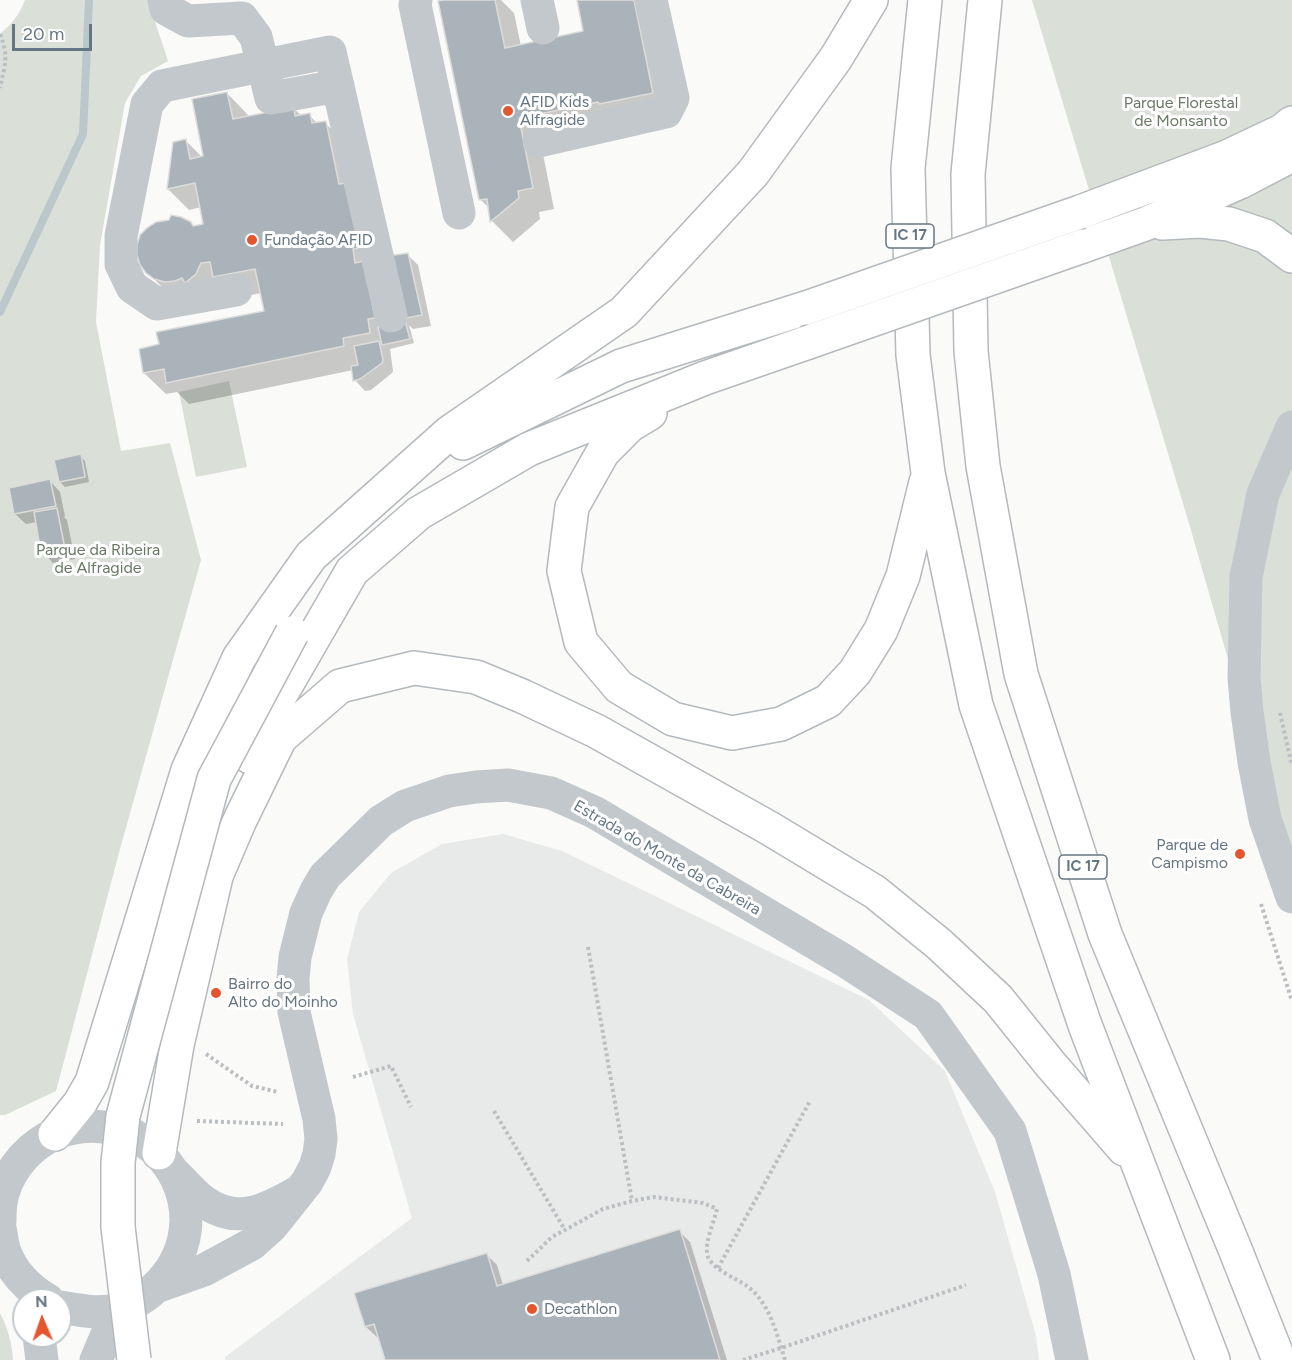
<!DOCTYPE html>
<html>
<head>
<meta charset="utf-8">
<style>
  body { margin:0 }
  #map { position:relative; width:1292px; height:1360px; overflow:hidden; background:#fafaf8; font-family:Figtree,sans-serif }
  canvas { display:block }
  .north { position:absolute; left:12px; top:1288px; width:60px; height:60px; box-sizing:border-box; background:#fff; border:2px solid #c1c8cd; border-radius:50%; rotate:358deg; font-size:16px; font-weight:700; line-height:24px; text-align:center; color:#657683 }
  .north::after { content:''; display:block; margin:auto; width:21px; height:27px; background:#e4572e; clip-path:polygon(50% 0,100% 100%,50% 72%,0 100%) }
  .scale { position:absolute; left:12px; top:24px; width:80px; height:27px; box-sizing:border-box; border:3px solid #657683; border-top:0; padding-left:8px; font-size:18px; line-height:21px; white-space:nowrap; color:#657683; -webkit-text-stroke:4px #fff; paint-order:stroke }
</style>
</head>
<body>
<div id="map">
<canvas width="1292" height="1360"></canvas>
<div class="north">N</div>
<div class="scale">20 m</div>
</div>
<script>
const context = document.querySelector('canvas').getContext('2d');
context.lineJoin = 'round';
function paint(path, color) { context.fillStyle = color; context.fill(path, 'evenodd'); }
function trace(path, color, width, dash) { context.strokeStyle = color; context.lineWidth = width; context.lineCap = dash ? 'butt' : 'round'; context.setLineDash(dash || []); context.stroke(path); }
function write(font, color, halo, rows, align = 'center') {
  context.font = font + ' Figtree,sans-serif'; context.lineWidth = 6; context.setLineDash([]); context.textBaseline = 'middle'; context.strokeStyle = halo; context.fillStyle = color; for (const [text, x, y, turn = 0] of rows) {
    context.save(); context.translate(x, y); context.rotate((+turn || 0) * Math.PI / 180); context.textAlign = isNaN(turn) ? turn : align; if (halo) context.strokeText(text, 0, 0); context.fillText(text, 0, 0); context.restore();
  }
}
paint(new Path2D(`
  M503,834l59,17 307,149 76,71 50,121 41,144 3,24h-814v-3l187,-139 -59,-204 -6,-55 12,-47 32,-39 51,-29z`), '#e8e9e9');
paint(new Path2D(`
  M25,0h123l20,61 -27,15 -16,27 -25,142 -4,77 25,129 49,-8 31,117 -81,289 -64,242 -51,24h-5v-1081c11,-9 20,-20 25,-34z
  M1032,0h260v882l-104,-362z
  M229,381l18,86 -51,10 -17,-85z
  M0,1313c8,15 12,31 13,47h-13z`), '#dadfd7');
paint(new Path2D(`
  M451,0h50l13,13 7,33 64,-14 -7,-32h72l24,114 -134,25 14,70 -15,3 1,7 -27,23 -21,-21 -2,-12 -9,-9z
  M227,93l21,22 1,2 44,-9 9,8 7,-1 9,9 7,-1 22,21 46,181 14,-3 -4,-4 4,-64 11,11 13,61 -18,3 -4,-4 5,18 -24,6 3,22 -1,2 -21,17 -6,1 -10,-11 -2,-10 -164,34 -12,-12 -11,2 -22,-21 121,-61 -4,-19 -25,5 -67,-4 -22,-22 47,-44 11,-3 -4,-18 -12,3 -21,-21 18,-48 19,19z
  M80,456l5,5 4,21 -24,5 -5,-5z
  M50,481l10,11 5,24 -1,1 3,3 8,39 -22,4 -10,-11 -6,-30 -11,2 -11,-10z
  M679,1231l11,11 37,118h-340l-8,-24 -2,1 -11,-10 120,-73 11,11 6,20z`), '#0003');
trace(new Path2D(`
  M0,312l83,-178 6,-134`), '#bbc7cb', 8);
const building = new Path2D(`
  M444,0h51l10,48 78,-17 -6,-31h57l19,93 -54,11 -1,-2 -79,16 14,70 -15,3 1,7 -29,24 -3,-23 -8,1 -41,-199z
  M227,92l6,27 61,-12 1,9 15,-3 2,10 14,-2 13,63 14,-2 13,65 -13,2 2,14 9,-2 11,57 -7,1 2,14 -27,5 1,8 -178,37 -2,-14 -21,4 -4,-24 20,-5 -3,-12 108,-21 -9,-42 -42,8 -3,-15 -9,1 -5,11 -11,9 -3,-5 -7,3 -10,1 -11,-3 -8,-6 -6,-8 -3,-10v-10l3,-10 7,-7 9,-6 13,-2 2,-5 10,2 10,5 2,4 10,-2 -8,-41 -28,6 6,-47 13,-3 4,20 13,-3 -11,-57z
  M408,253l14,62 -21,4 -13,-63z
  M405,321l5,18 -28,6 -4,-18z
  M379,341l4,19 -1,3 -22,16 -7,2 -2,-15 7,-1 -4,-19z
  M81,454l4,23 -26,5 -5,-22z
  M50,479l6,27 -42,8 -5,-26z
  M57,508l8,41 -24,4 -7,-41z
  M680,1229l40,131h-335l-11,-36 -9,3 -11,-34 133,-40 10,33z`);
paint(building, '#aab3b9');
trace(building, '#dcdcda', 1.5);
const highway = new Path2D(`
  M925,0l-17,168 5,187 15,118 48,232 109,320 128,335
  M985,0l-17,174 3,177 12,115 38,208 84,260 130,315 44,111
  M1080,212l147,-55 55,-26 10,-8
  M1162,223l38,-2 29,3 36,12 27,20
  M1083,246l62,-22 95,-42 52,-27
  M650,413l-20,12 -27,27 -31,55 -8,64 17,71 38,45 54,32 59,14 49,-9 47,-23 27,-29 26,-42 22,-54 23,-94
  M463,443l158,-77 185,-58
  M250,757l27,-56 75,-130 67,-58 110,-64 176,-71 101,-35
  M216,876l24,-56 40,-82 60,-52 74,-18 62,9 46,19 74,35 173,97 106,64 64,52 59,55 53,66 73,84
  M55,1134l25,-31 12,-21 96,-312 51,-112 72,-102 139,-124 174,-120 129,-139 83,-115 35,-58
  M159,1153l18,-108 44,-190`);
trace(highway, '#b4b9bd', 36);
trace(new Path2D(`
  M0,34c9,23 5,31 0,54
  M1280,713l12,53
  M1261,904l31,97
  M588,947l44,254
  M206,1054l46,32 26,6
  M353,1077l38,-11 20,41
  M494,1111l71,119
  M197,1121l86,3
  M527,1261l25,-24 51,-28 29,-8 22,-4 49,6 14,6c-3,14 -15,38 -8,50 6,11 28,20 38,27 23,17 30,49 38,74
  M718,1268l92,-167
  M743,1360l38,-12 185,-63`), '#bbbfc2', 4, [3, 3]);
trace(new Path2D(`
  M164,0l2,9 22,12 54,-3 14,19 15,61 67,-12
  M416,0l-1,5 44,208
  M537,0l6,28
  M539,141l127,-29 7,-14 -22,-98
  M236,290l-79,14 -25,-17 -11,-23v-28l26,-132 15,-18 168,-34 61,264
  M1292,427l-29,67 -17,83 -2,101 3,34 7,50 11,57 27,78
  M175,1174c10,9 20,22 31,29 31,21 58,8 88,-9
  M0,1221c0,-6 0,-12 1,-18 4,-27 22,-51 46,-65 21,-12 47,-15 70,-8 6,2 13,3 18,6 51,27 68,93 31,140 -12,15 -28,27 -47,33 -20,6 -40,1 -59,-2
  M0,1228c2,8 2,16 5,24 8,21 24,37 43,48
  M159,1286l45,-16 48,-26 20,-18 35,-44 8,-15 4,-13 2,-15 -2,-20 -25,-107 -1,-33 2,-22 11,-44 10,-22 9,-15 56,-55 24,-15 44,-15 27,-4 32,-2 43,8 43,19 251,149 83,54 82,116 44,143 18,86
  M39,1336l3,24
  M96,1360l22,-51`), '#c3c8cc', 33);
trace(highway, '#fff', 33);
const highwayBridge = new Path2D(`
  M806,308l274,-96
  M806,343l277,-97
  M134,1360l-16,-133v-64l5,-47 91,-337 78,-146`);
trace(highwayBridge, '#b4b9bd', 36, []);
trace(highwayBridge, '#fff', 33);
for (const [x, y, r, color] of [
  [508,111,6,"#e4572e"],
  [252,240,6,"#e4572e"],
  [1240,854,6,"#e4572e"],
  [216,993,6,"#e4572e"],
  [532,1309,6,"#e4572e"]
]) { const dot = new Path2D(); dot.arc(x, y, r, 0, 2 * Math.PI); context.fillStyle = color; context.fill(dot); trace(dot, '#fff', 2); }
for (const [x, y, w] of [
  [910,236,48],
  [1083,867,48]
]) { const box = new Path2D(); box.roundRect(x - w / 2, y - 12, w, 24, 4.5); context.fillStyle = '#fff'; context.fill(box); trace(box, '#657683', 1.5); }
write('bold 15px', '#657683', null, [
  ["IC 17",910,236],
  ["IC 17",1083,867]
]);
write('16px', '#657683', '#fff', [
  ["AFID Kids",520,102],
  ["Alfragide",520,120],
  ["Fundação AFID",264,240],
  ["Parque de",1228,845,"right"],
  ["Campismo",1228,863,"right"],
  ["Bairro do",228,984],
  ["Alto do Moinho",228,1002],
  ["Decathlon",544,1309]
], 'left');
write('16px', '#687a64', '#fff', [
  ["Parque Florestal",1181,103],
  ["de Monsanto",1181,121],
  ["Parque da Ribeira",98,550],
  ["de Alfragide",98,568]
]);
write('16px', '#657683', '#fff', [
  ["Estrada do Monte da Cabreira",667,858,30]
]);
</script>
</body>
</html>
